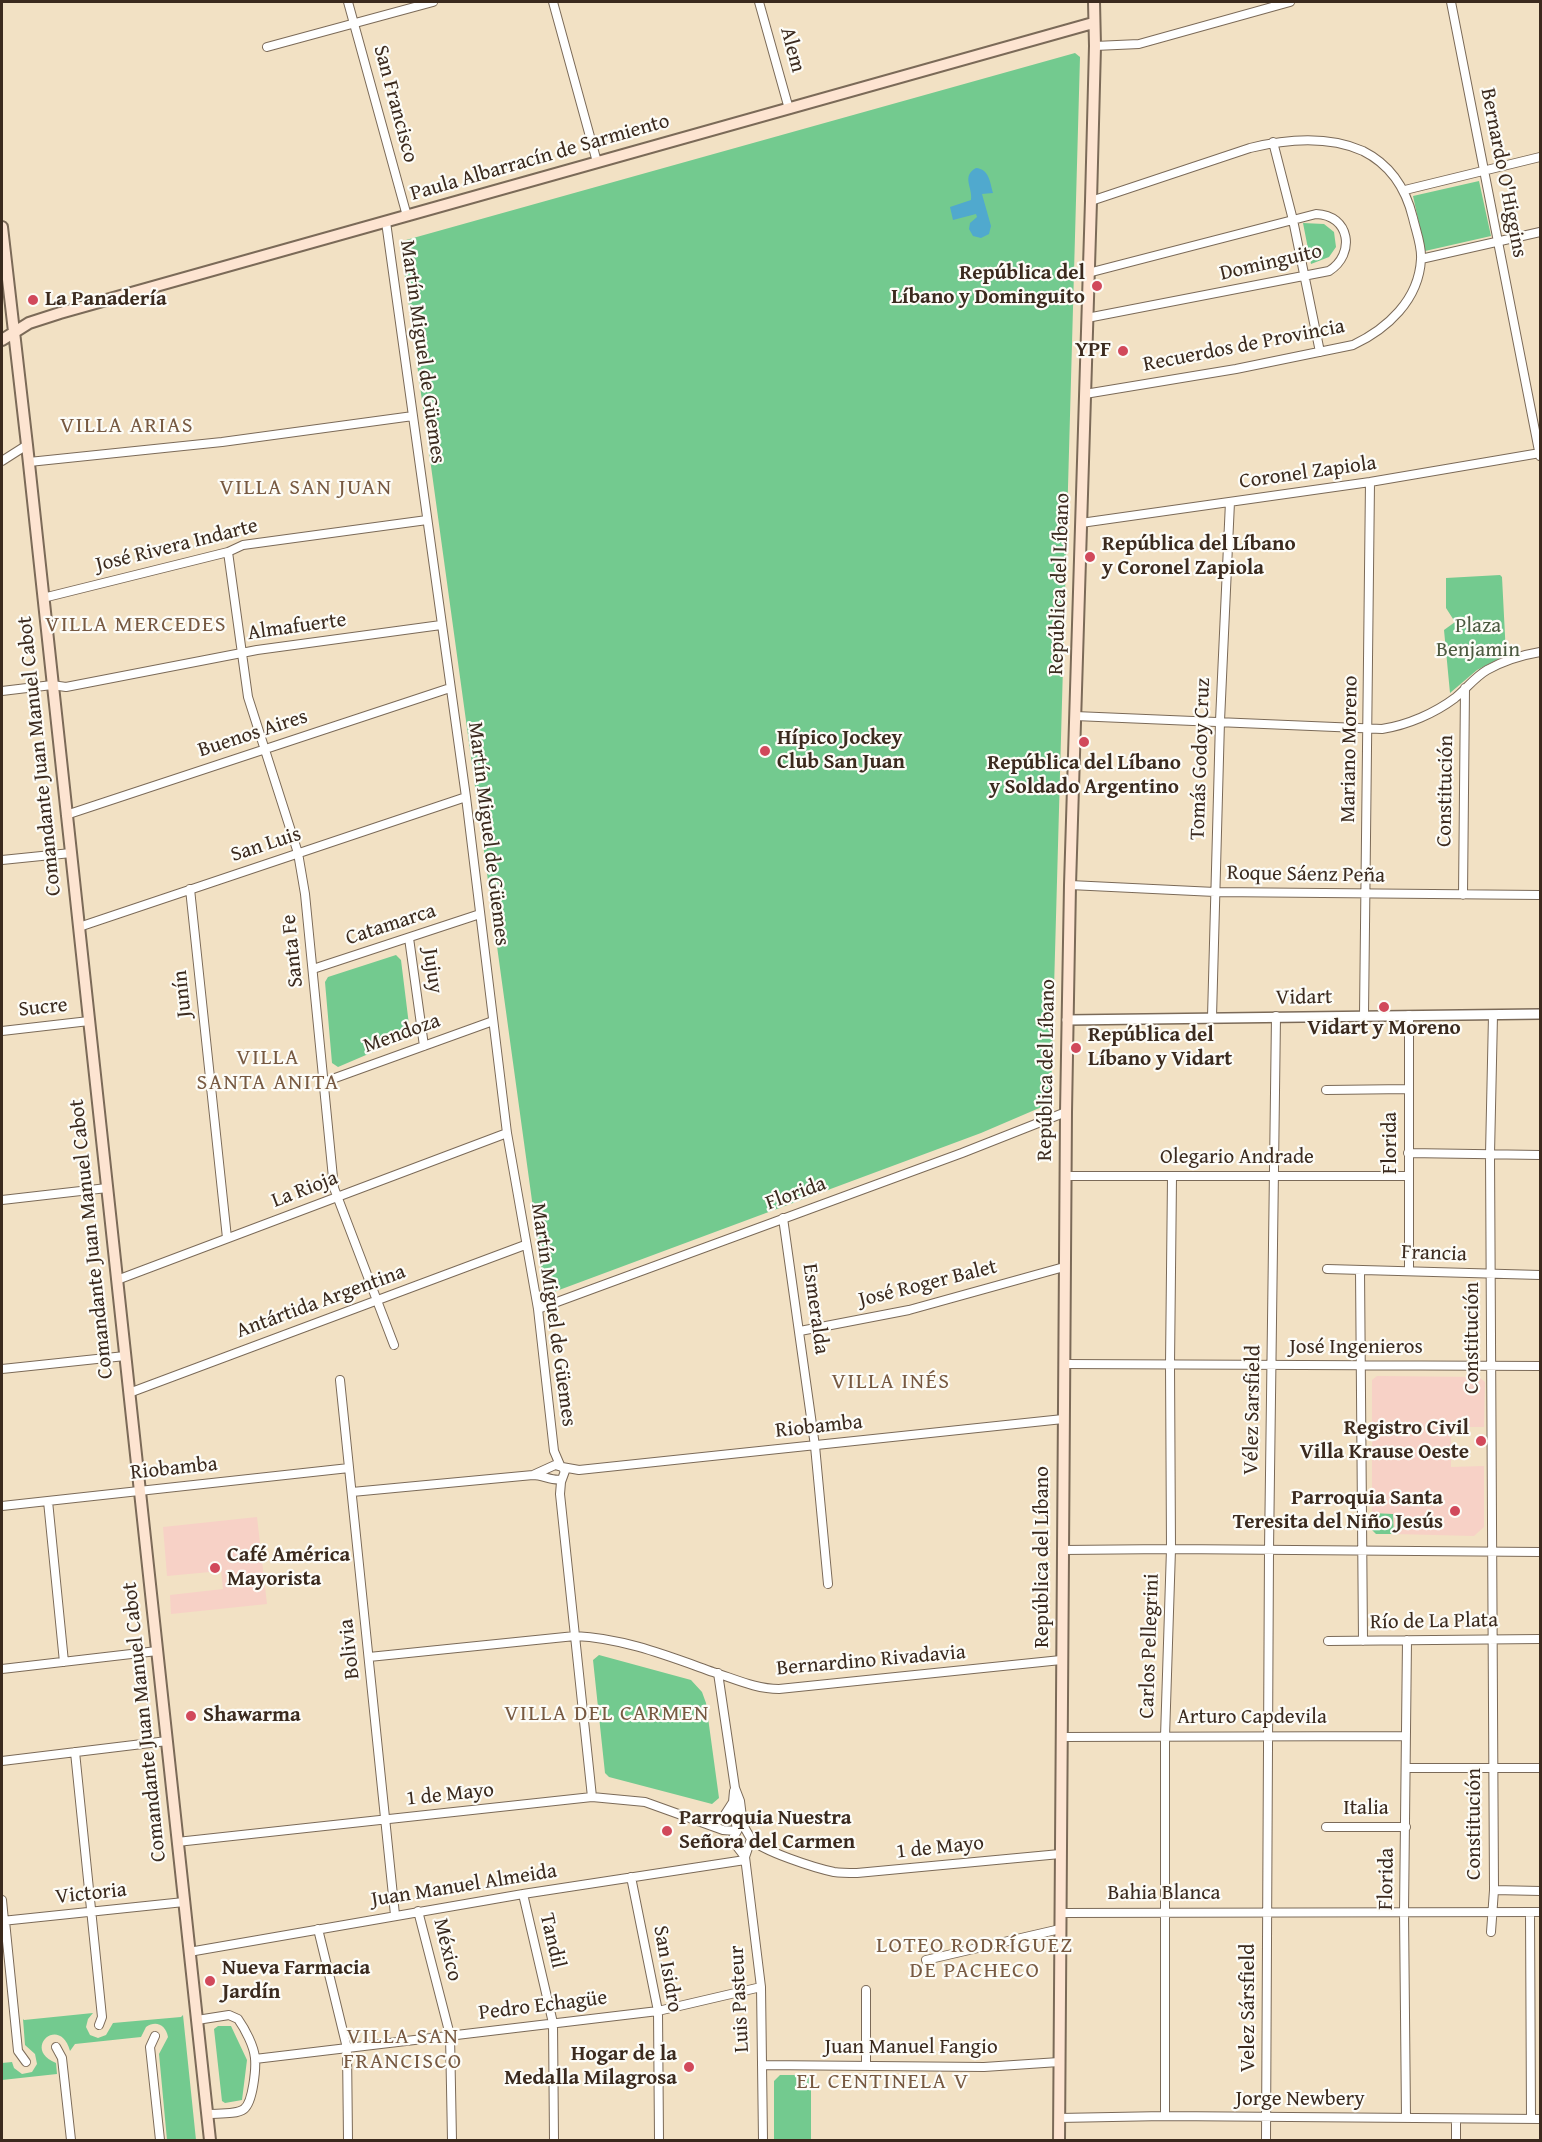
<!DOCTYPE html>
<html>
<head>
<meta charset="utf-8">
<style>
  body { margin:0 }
  #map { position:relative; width:1542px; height:2142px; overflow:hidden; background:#f2e1c4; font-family:"Gentium Book Plus",serif }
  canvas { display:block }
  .frame { position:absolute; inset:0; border:3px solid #3b2a1e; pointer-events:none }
</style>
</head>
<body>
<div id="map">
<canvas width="1542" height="2142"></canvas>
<div class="frame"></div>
</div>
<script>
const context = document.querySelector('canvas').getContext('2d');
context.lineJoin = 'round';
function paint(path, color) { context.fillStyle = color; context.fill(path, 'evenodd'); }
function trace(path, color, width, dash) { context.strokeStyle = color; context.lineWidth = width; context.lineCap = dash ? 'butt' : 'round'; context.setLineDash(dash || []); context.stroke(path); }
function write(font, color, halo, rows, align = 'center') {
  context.font = font + ' "Gentium Book Plus",serif'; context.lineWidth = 4.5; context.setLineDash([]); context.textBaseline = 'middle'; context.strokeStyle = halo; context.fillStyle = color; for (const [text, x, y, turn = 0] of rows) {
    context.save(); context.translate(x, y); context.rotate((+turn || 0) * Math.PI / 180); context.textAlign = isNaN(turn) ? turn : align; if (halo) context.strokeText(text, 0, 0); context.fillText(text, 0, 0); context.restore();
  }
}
paint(new Path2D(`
  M1377,1376l102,1 6,5 -1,45h-33v40l33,-1v61l-10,9 -80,-2 -1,-20 -21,-1v-133z
  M257,1517l10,87 -96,10 -1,-19 53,-6 -2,-18 -54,5 -4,-49z`), '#f7d1c6');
paint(new Path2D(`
  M1075,53l5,4 -29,1039 -7,10 -63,27 -430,160 -7,-5 -143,-1040 5,-8z
  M1479,181l12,55 -66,15 -12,-55z
  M1303,223l21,1 10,8 2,15 -7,10 -18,7z
  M1500,575l2,2 4,78 -29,15 -27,23 -6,-63 11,-8 -9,-14v-30z
  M396,955l5,5 9,73 -2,4 -70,30 -6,-4 -7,-81 3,-5z
  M1372,1513l21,1 1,20h-18l-4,-4z
  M599,1655l92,25 11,12 4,11 13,95 -7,6 -103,-27 -4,-4 -12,-113z
  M93,2013l-5,6 -2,8 4,8 8,3 8,-3 7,-12 68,-6 2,-2 13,125h-29l-8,-86 9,-17c-2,-12 -12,-17 -22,-10l-5,10 -66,7 -5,7c-10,-37 -49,-2 -14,12l1,11 -55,6v-17l10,-1 2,6 8,6 10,-2 5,-8 -2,-10 -10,-9 -2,-26 1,1z
  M218,2026h13l16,34 -5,40 -17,3 -3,-2 -8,-72z
  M780,2075h31v65h-37v-59z`), '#73ca8f');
paint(new Path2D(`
  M976,168c13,1 14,14 17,25l-11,1 9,32 -2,8 -8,4 -8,-2 -4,-7 1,-6 7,-6 -1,-3 -23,6 -3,-13 21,-7c2,-12 -10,-24 5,-32z`), '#50a9ce');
const minor = new Path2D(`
  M348,2l59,214
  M553,2l44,160
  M759,2l30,107
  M1451,2l89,454
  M1095,46l44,-2 151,-42
  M267,47l166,-45
  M1273,142l20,78 27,132
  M1405,190l135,-33
  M386,222l80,575 41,336 31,176 16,142 6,14
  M1421,259l119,-27
  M1087,318l242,-47c27,-17 21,-56 -13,-57l-228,59
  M1085,394l151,-25 117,-24c34,-16 66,-45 68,-86 1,-13 -5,-28 -8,-41 -7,-29 -22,-53 -50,-67 -36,-16 -76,-12 -113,-3l-159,53
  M2,461l25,-16
  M29,462l193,-20 191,-26
  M1081,523l289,-41 170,-29
  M228,552l20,145 50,156 7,41 29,294 60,157
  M43,598l185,-46 15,-7 184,-25
  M2,691l50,-6 14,2 191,-37 184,-25
  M1075,716l307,13c26,-4 53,-16 73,-31 11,-9 20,-21 32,-28 16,-9 35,-15 53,-18
  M66,815l384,-127
  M2,860l69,-7
  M1070,885l145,7 325,3
  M190,889l37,349
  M1463,895l2,-207
  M79,927l387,-130
  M409,938l15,108
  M313,969l167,-55
  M1364,1015l6,-533
  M1212,1017l8,-296 10,-219
  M2,1031l87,-10
  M324,1082l169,-61
  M1326,1090l83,-1
  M1408,1153l132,2
  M1065,1176h344
  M2,1200l105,-12
  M783,1218l32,228 13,138
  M1327,1269l213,6
  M1360,1270l3,371
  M1409,1271v-256
  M117,1280l390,-147
  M538,1309l424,-156 104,-41
  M800,1331l109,-21 155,-43
  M1064,1364l476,2
  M2,1369l123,-13
  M340,1380l55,535
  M129,1393l396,-148
  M562,1467l17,3 484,-51
  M533,1475l22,-10 7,2 3,4 -4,11 -1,12 32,303
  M352,1492l181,-17c10,0 21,7 29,4
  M48,1501l16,161
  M2,1506l347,-38
  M1062,1550l109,-1 369,3
  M1328,1641l212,-2
  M369,1657l206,-21c48,2 93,20 138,36 22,7 43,17 66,17l282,-29
  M2,1669l155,-18
  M718,1673l17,115 5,13 3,24 8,14 -6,18 16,130 2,153
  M1061,1737l345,-1
  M75,1752l27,265 -3,8
  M2,1761l165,-20
  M1406,1768h134
  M734,1791l-1,11 4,29
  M711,1825l11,-6 11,-17
  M1326,1827h80
  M737,1831l-5,9 13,17
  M751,1839c11,12 64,29 83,33 7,1 15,1 23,1l203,-19
  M177,1842l415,-45 53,5 78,28 13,1
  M631,1877l27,134 1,129
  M1494,1890l46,1
  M523,1894l30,129 1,117
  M2,1900l2,21
  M418,1911l32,124 2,105
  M1530,1912l1,207
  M1060,1913l480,-1
  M2,1921l182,-19
  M5,1921l13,130 8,11
  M318,1929l29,119 1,92
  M1491,1932l3,-42 -4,-736 3,-139
  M189,1952l334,-58 222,-34
  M926,1960l134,-31
  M197,2020l32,-5 9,4c7,10 16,27 17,39 1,11 -2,44 -11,51 -8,6 -27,4 -37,5
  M155,2036l-5,11 10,93
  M56,2047l6,11 9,82
  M255,2059l403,-48 103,-24
  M762,2065l222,2 75,-5
  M866,2066v-76
  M1165,2116v-379l6,-188 -1,-185 2,-187
  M1059,2118l106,-2 375,3
  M1406,2118l-2,-206 3,-272
  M1456,2119v21
  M1266,2140l3,-590 7,-534`);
const tertiary = new Path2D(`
  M1067,1020l473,-6`);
const secondary = new Path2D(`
  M2,227l25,218 183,1695
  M2,340l27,-17 31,-10 1033,-290
  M1059,2140l7,-1028 4,-227 21,-684 4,-155 -1,-44`);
trace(minor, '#7b6a58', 10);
trace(tertiary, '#7b6a58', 12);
trace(secondary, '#7b6a58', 14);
trace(minor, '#fff', 8);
trace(tertiary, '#fff', 9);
trace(secondary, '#fde4d1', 10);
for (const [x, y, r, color] of [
  [1097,286,6,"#d1495b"],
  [33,300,6,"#d1495b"],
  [1123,351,6,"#d1495b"],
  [1090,557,6,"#d1495b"],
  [1084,742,6,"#d1495b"],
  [765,751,6,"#d1495b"],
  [1384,1007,6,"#d1495b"],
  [1076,1048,6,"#d1495b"],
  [1481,1441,6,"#d1495b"],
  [1455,1511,6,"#d1495b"],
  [215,1568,6,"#d1495b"],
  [191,1716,6,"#d1495b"],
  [667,1831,6,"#d1495b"],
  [210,1981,6,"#d1495b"],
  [689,2067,6,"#d1495b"]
]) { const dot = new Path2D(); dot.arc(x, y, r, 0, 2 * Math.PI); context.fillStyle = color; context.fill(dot); trace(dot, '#fdfcf7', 2); }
write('21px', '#3b2a1e', '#fdfcf7', [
  ["Alem",792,50,75],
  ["San Francisco",395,104,75],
  ["Paula Albarracín de Sarmiento",540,158,-16],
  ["Bernardo O'Higgins",1503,173,79],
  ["Dominguito",1271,263,-13],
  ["Recuerdos de Provincia",1244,346,-11],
  ["Martín Miguel de Güemes",422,352,82],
  ["Coronel Zapiola",1308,473,-8],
  ["José Rivera Indarte",177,546,-14],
  ["República del Líbano",1060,584,-88],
  ["Almafuerte",297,627,-8],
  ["Buenos Aires",253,734,-18],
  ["Mariano Moreno",1350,749,-89],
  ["Comandante Juan Manuel Cabot",40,756,-96],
  ["Tomás Godoy Cruz",1201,759,-88],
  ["Constitución",1446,791,-89],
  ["Martín Miguel de Güemes",488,834,83],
  ["San Luis",266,845,-18],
  ["Roque Sáenz Peña",1306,875,1],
  ["Catamarca",391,925,-18],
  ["Santa Fe",293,951,-96],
  ["Jujuy",432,971,82],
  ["Junín",183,994,-96],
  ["Vidart",1304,998,-1],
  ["Sucre",43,1008,-6],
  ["Mendoza",402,1034,-20],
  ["República del Líbano",1047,1070,-89],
  ["Florida",1391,1143,-90],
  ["Olegario Andrade",1237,1158],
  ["La Rioja",305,1190,-21],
  ["Florida",796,1194,-20],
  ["Comandante Juan Manuel Cabot",92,1239,-96],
  ["Francia",1434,1254,2],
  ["José Roger Balet",928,1284,-14],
  ["Antártida Argentina",321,1302,-20],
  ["Esmeralda",815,1309,82],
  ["Martín Miguel de Güemes",553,1315,82],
  ["Constitución",1473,1338,-90],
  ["José Ingenieros",1356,1348],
  ["Vélez Sarsfield",1253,1410,-89],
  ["Riobamba",819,1427,-6],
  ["Riobamba",174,1469,-6],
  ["República del Líbano",1043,1557,-90],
  ["Río de La Plata",1434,1622,-1],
  ["Carlos Pellegrini",1150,1646,-88],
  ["Bolivia",350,1649,-96],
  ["Bernardino Rivadavia",871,1661,-5],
  ["Arturo Capdevila",1252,1718],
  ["Comandante Juan Manuel Cabot",145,1722,-96],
  ["1 de Mayo",450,1795,-6],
  ["Italia",1366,1809],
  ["Constitución",1475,1824,-90],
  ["1 de Mayo",940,1848,-6],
  ["Florida",1387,1879,-89],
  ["Juan Manuel Almeida",464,1886,-9],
  ["Victoria",91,1894,-6],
  ["Bahia Blanca",1164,1894],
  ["Tandil",552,1941,77],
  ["México",447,1950,76],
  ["San Isidro",667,1969,80],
  ["Luis Pasteur",740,1999,-93],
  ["Pedro Echagüe",543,2006,-7],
  ["Velez Sársfield",1249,2008,-90],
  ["Juan Manuel Fangio",911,2048],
  ["Jorge Newbery",1300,2100]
]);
write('bold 21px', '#3b2a1e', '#fdfcf7', [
  ["República del",1085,274,"right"],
  ["Líbano y Dominguito",1085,298,"right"],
  ["La Panadería",45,300],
  ["YPF",1111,351,"right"],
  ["República del Líbano",1102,545],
  ["y Coronel Zapiola",1102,569],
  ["Hípico Jockey",777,739],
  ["Club San Juan",777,763],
  ["República del Líbano",1084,764,"center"],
  ["y Soldado Argentino",1084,788,"center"],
  ["Vidart y Moreno",1384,1029,"center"],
  ["República del",1088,1036],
  ["Líbano y Vidart",1088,1060],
  ["Registro Civil",1469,1429,"right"],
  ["Villa Krause Oeste",1469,1453,"right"],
  ["Parroquia Santa",1443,1499,"right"],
  ["Teresita del Niño Jesús",1443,1523,"right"],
  ["Café América",227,1556],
  ["Mayorista",227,1580],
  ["Shawarma",203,1716],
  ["Parroquia Nuestra",679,1819],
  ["Señora del Carmen",679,1843],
  ["Nueva Farmacia",222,1969],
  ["Jardín",222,1993],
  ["Hogar de la",677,2055,"right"],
  ["Medalla Milagrosa",677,2079,"right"]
], 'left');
write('21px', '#4c5a40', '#fdfcf7', [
  ["Plaza",1478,627],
  ["Benjamin",1478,651]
]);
context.letterSpacing = '1.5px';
write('22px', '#775941', '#fdfcf7', [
  ["VILLA ARIAS",127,426],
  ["VILLA SAN JUAN",306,488],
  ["VILLA MERCEDES",136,625],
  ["VILLA",268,1058],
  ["SANTA ANITA",268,1083],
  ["VILLA INÉS",891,1382],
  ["VILLA DEL CARMEN",607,1714],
  ["LOTEO RODRÍGUEZ",975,1946],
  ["DE PACHECO",975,1971],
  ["VILLA SAN",403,2037],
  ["FRANCISCO",403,2062],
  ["EL CENTINELA V",883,2082]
]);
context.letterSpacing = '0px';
</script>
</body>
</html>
